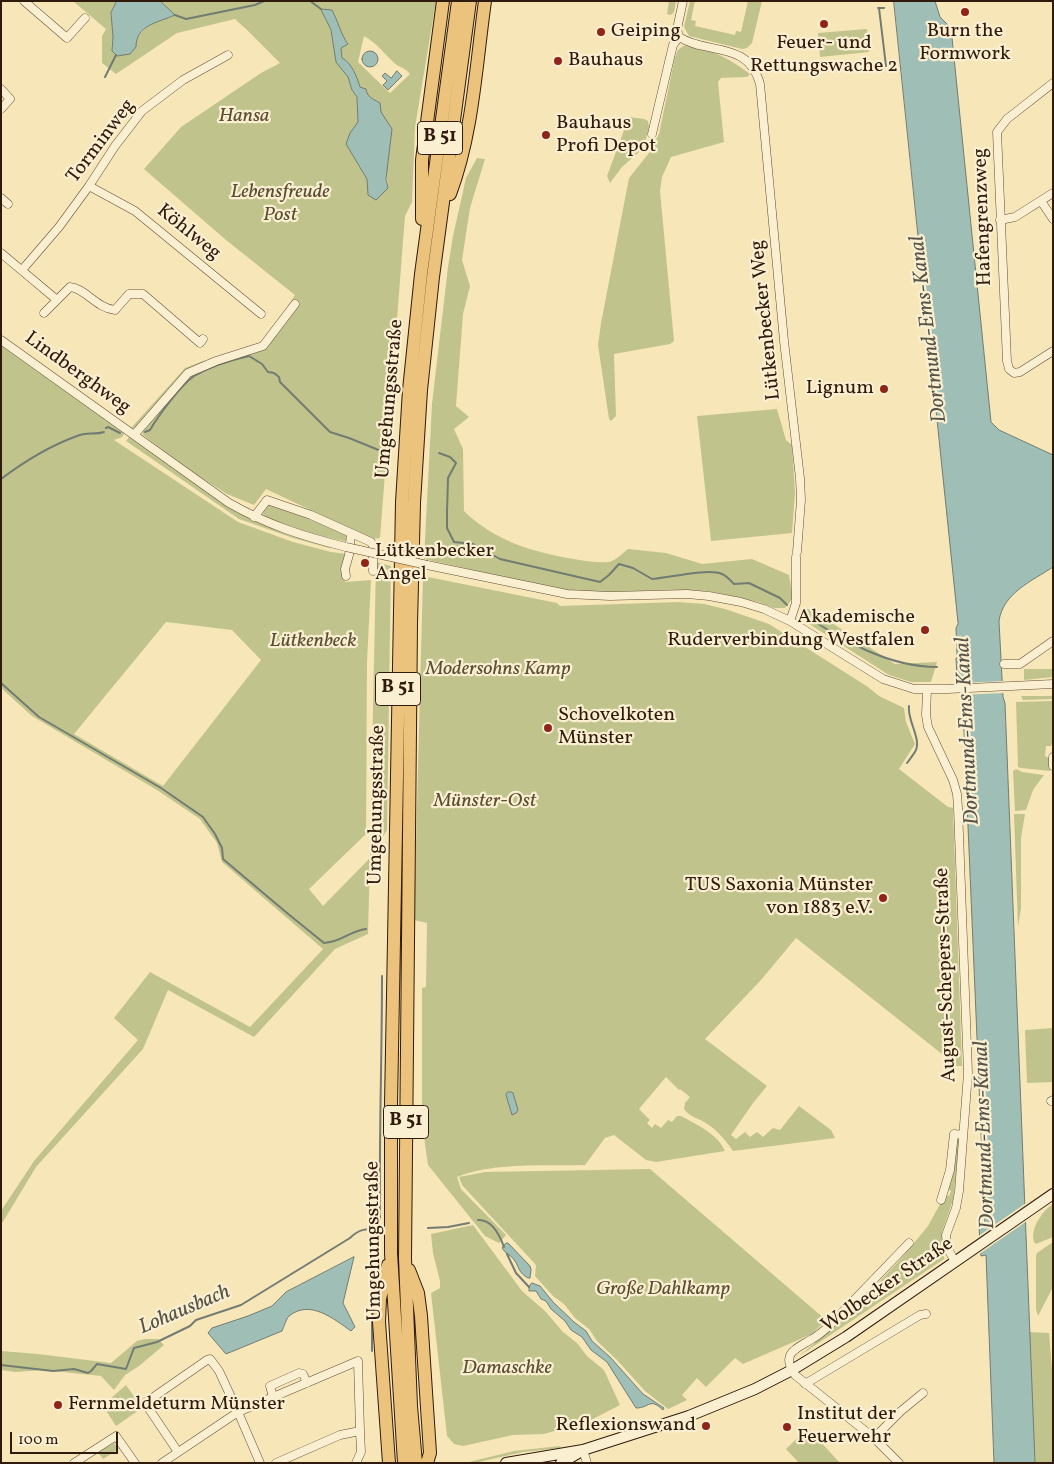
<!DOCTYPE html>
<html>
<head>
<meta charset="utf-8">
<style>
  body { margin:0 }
  #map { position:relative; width:1054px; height:1464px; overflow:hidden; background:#f7e6b8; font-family:Vollkorn,serif }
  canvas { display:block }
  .frame { position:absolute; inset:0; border:2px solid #301a0c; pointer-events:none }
  .scale { position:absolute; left:10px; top:1432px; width:108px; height:22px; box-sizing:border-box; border:2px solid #301a0c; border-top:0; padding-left:6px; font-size:15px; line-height:18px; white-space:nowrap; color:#301a0c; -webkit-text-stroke:4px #faefd1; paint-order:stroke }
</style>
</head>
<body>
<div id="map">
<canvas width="1054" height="1464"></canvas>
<div class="frame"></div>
<div class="scale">100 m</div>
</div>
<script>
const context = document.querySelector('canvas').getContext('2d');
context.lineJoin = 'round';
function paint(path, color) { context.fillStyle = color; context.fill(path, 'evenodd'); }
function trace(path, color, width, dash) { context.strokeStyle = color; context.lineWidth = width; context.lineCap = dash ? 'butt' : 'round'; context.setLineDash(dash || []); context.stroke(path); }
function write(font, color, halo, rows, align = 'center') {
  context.font = font + ' Vollkorn,serif'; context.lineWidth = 4.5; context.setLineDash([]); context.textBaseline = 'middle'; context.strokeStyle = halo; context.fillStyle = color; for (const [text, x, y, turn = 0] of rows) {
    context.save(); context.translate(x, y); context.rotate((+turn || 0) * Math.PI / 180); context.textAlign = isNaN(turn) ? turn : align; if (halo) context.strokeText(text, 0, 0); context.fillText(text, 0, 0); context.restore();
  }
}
paint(new Path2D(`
  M73,1h44l-6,12 2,24 -1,14c7,-4 19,-8 24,-13 10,-11 21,-21 30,-32l-6,-5h276l-21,126 -3,75 -7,14 -25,322 -8,1 -106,-50 -12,16 -27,-11 -38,-24 -46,-35 -1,-6 48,-54 15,-8 55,-18 35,-54 -69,-55 -82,-71 37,-42 80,-54 19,-10 -33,-33 -12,-11 -58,14 -61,41 -14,-11v-27l4,-7zM321,9l27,34 -7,5 1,10 14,18 4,12 11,10 9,5 8,85 -20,7 -1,-16 -21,-35 12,-22 -1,-25 -5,-7 -4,-13 -12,-15 -5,-32zM364,36c15,8 21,20 33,29 6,4 7,2 13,9l-20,19 -32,-31z
  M669,1h7l-2,11 -3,3 -4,-1z
  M690,1h5l-4,19 5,1 -1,5 40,9 1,-4 5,1 7,-31h14l-10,42 -5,5 -5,1 -53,-13 -5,-9z
  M867,29l2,23 -49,5 -2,-24z
  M683,46c26,1 47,13 67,28l-3,3 -26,1 -3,4 6,60 -53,15 -9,20 -2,14 14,150 -4,3 -56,10 2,62 -5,5 -2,-2 -11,-74 3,-22 28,-145 20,-25 10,-19 16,-77 3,-7z
  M629,117l15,2 4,2 1,6 -4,16 -7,10 -16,14 -12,16 -3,-7z
  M477,158l8,1 -15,49 -8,52 8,26 -7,28 -7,92 13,11 -15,12 9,20 1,62c31,30 68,41 110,48 11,2 24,4 35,3 6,-1 14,-9 19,-13l38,4 36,11 50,-5 37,16 4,23 -8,10h-11l-15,-6 -50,-11 -38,-1 -65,2 -42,-2 -140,-31 8,-155 16,-137 5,-31 13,-58z
  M1,344l122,87 1,3 -2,3 -8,3 124,82 55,20 38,10 15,2 -3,14 2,14 26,-2 -4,82 -1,172 -57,55 14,17 47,-48 6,-296 15,4 -4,264 -17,28 -2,76 -33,15 -81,88 -86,-47 -25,59 -107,118 -35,58v-14l33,-50 104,-121 -24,-22 36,-46 100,55 73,-78 -101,-87 -5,-19 -17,-24 -43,-29 -125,-74 -31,-28zM166,622l66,8 29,30 -98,126 -89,-52z
  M206,360l-18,11 -53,57h-4l54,-60z
  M777,409l9,31 6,5 3,48 -3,40 -81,8 -14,-125z
  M130,436l109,77 24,11 69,22 -3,2 -36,-10 -54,-19 -113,-78z
  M269,505h7l66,28 6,3v6l-35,-8 -47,-16 -3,-4 1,-6z
  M423,576l134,27 3,3 119,-4 25,2 21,5 44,15 99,63 11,9 25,12 2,14 9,22 -16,25 49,38 5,1 9,258h-5l-161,-128 -35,42 -56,59 62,47 -14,17 -22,32 5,4 9,-7 5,5 7,-5 6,5 10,-9 7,2 19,-24 32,24 4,8 -102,13c-8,-12 -17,-22 -29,-29 -7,-4 -15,-6 -20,-13l1,-6 5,-6 -10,-8 -1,1 -13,-13 -27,32 11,11 -3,3 5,5 3,-4 6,4 7,-8 4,2 5,-6h4c16,9 36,17 44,35l-69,11 -10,-2 -32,-25 -9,3 -20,27c-40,1 -92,-3 -128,12l4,12 45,46 -7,8 -14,-7 -57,-71 -6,-42v-135l4,-1 1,-64 -13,-3z
  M804,608l8,2 83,54 42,-2 -6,20h-20l-22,-7 -86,-55z
  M1024,669h29v8l-29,3z
  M1021,696h32v3l-30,1z
  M1053,701v39l-2,6h-5l-1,10 4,2 1,13 -29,-3 -3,-1 -2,-65z
  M1016,769l6,3 22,3 -11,15 -7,20 -11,1 -2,-40z
  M1014,814h11l-4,24v70l-3,19z
  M1053,1028v54l-26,1 -2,-53z
  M960,1136l-7,64 -11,32 2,27 -145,97 48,-40 52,-55 29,-35 17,-31 4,1 2,-5 -4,-2 9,-51z
  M650,1169l176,151 -14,14 -69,30 -8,-6 -29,29 -9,-9 -15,17 5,5 -19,9 -23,-18 -28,-31 -20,-19 -8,-12 -14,-11 -11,-14 -11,-8 -18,-20 1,-11 -74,-80 -3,-8 26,-5z
  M1053,1204v33l-17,7 -2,-2c-4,-13 8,-31 19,-38z
  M473,1225l49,66 23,20 18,21 14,11 10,13 17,14 16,35 -33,17 -43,12 -31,1 -50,11 -9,-2 -7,-8 -16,-143 9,-5v-7l-7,-28 -2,-19z
  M1053,1242v45l-15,29 -2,-7v-53l1,-3z
  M1029,1332l20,1 4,49v81h-18z
  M145,1339h13l6,6 -25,21 -14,9 -11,15 -13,-14 -57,-6 -29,2 -14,-2v-19l37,3 73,9 26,-22z
  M126,1385l16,23 -26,18 -11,-17 5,-10z
  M808,1428l32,35h-41l-13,-14z
  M114,1443l5,6 -16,10 -5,-7z
  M560,1446l1,2 -38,4 -49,11h-9l49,-12z`), '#c0c48c');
const water = new Path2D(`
  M117,1h43l15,14c-18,8 -39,10 -39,32l-6,7 -13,2 -5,-5 1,-14 -2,-24z
  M894,1h41l5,16 11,11 40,394 8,8 54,25v112c-21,14 -50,26 -54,54l4,76 2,6 30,760h-41l-8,-208 -5,1 -2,-29 6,-1 -21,-494 -2,-55h-5l-1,-19h4l-3,-3 -1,-27 2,-4z
  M321,9l11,1c6,11 9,25 16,34l-7,4 1,10c10,5 15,19 18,29l6,2c1,8 7,10 14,14l1,9 11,17 -6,50 2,9 -12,12 -8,-5 -1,-16 -21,-35 4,-11 8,-11 -1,-25 -5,-7 -4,-13 -12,-15 -5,-32z
  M362 59a8 8 0 1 1 16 0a8 8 0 1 1-16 0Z
  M397,71l5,5 -14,14 -5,-5 4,-4 -5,-5 3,-3 6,5z
  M508,1092h4l1,1 5,17 -2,3 -4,2 -6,-20z
  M508,1243l22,23 1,4 -1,8h-2c-10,-6 -8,-9 -13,-17 -3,-6 -10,-7 -13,-13l3,-4z
  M354,1257l-11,46 12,24 -4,4c-17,-12 -41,-32 -62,-15 -3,3 -5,11 -7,15l-56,23 -18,-21 4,-5 36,-12 24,-10 14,-14z
  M532,1283l8,3 13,16 21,20 12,9 6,10 18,16 33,37 21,14 -1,2c-14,-13 -13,-2 -27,-2l-29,-46 -16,-12 -9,-13 -11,-7 -6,-9 -14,-12 -5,-8 -5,-2 -5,-8h-7v-4z`);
paint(water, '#9ebeb6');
trace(water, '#727c72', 1);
paint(new Path2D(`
  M1005,681v12l-45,2 -1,-12z
  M1026,1203l1,18 -49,34 -1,-18z`), '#f7e6b8');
trace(new Path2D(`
  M310,1l11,8
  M878,8h6
  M879,8l7,58
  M175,15l11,4 69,-14 9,-4
  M105,77l11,-22
  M106,428l2,-1 12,6
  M145,432l5,-2c8,-14 31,-45 44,-54 17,-10 37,-16 55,-20l13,8 6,8 6,1 5,4 1,5 50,50 19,6 32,13
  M439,453l11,4 6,6 -8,15 -1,34v16l7,14 19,2 27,15 100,23 9,-7 10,-11 14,4 19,11c16,-1 56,-11 70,-5 5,2 9,7 12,10l15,-1 31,15 7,7
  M1,479c24,-18 48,-33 76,-43 9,-4 18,-1 27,-4
  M803,614c39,26 85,53 134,53
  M1,683l38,34 122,71 42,29 12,17 7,14 1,11 64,54 37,30c18,-1 25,-12 42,-14
  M907,763c3,-4 7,-9 9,-13 5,-12 -9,-30 -7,-44
  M478,1220c14,-1 22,16 26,27
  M428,1228l20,-1 21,-4
  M507,1254l9,19 13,14
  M372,1351v-50l7,-33v-29l-7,-10 8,-10c-1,-81 2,-162 2,-243
  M1,1365l52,6 21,-2 14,4 3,-2 6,-7 29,5 8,-21 23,-6 33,-16 6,-6 45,-15 109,-67c9,-9 15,-9 27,-9`), '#727c72', 2);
const minor = new Path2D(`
  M24,1l43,37 18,-20
  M679,37c28,18 69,3 81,47l24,257 16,137 1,22 -4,52
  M1053,83l-46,36 -10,13 10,229 2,8 5,4 6,-1 33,-21
  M1,89l9,10 -9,10
  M652,134l21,-89 6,-8 -2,-8 6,-28
  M89,186l46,25 126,103
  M1,198l7,6
  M1041,201l12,18
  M1000,220l15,-3 38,-24
  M1,253l56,47
  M22,270l37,-43 30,-41 26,-40 27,-35 41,-31 45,-25
  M44,313l26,-26c15,1 26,21 45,23l14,-16h14l57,49 3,-4
  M1,340l228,163c39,22 73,33 117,44
  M134,435l54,-62 28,-12 47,-15 32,-42
  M254,517l13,-17 44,15 60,27 2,4v25
  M427,565l140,29 43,2 77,-2 22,2 32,6 23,7 26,12 93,58 31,10h34l105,-5
  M346,576l-1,-7 4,-14 2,-22
  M790,621l6,-18v-46
  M1004,664h16l33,-23
  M927,690l-1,25 2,12 25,53 4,14 1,14 10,265 -9,118 -3,17 -10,27 1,12 8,15
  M1053,757v9
  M1051,1101l2,-1
  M941,1200l9,-30 4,-36 9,1
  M805,1384l115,-69 6,-1
  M273,1397l-3,-11 29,-13 4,1 4,9
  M874,1438l27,-27 22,-18
  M583,1450l4,13
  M178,1452l-33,-49 62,-43 3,-1 9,12 19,41 120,-51 2,70 -20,4 -64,28
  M74,1463l42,-27 19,27
  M162,1463l76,-51 22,51
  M356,1463l5,-11 -1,-21
  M899,1463l-25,-25 -79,-63c-15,-22 1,-26 17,-36 6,-3 11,-8 16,-12l81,-84`);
const secondary = new Path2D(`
  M506,1463l77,-13 106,-34 66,-27 37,-19 54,-33 207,-143
  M561,1463l19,-11`);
const trunk = new Path2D(`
  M450,194c23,-61 26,-129 35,-193
  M422,219v-59l21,-159
  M388,1265l-8,34 -1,23 10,141
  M409,1270l9,23 3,23 9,137 -3,10
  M404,1463l-13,-210v-149l11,-602 7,-112 12,-116 37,-273
  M416,1463l-5,-57 -6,-148 6,-634 3,-121 7,-113 12,-113 37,-276`);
trace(minor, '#624d37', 9);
trace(secondary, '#301a0c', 12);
trace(trunk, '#301a0c', 14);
trace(minor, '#faefd1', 8);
trace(secondary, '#faefd1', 10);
trace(trunk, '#ecc37c', 12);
const minorBridge = new Path2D(`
  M346,547l81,18`);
trace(minorBridge, '#624d37', 9, []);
trace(minorBridge, '#faefd1', 8);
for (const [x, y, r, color] of [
  [965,12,5,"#8f2418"],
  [824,24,5,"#8f2418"],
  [601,32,5,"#8f2418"],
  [558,61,5,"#8f2418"],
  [546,135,5,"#8f2418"],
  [884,389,5,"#8f2418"],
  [365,563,5,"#8f2418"],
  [925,630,5,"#8f2418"],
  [548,728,5,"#8f2418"],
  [883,898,5,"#8f2418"],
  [58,1405,5,"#8f2418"],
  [706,1426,5,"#8f2418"],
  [787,1427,5,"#8f2418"]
]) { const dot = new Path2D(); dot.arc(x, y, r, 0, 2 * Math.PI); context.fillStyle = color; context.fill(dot); trace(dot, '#faefd1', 2); }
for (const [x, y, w] of [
  [440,138,45],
  [398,689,45],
  [406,1122,45]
]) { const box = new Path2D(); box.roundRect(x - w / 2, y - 16.5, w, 33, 4); context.fillStyle = '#faefd1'; context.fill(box); trace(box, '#301a0c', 1); }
write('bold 19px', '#301a0c', null, [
  ["B 51",440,138],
  ["B 51",398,689],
  ["B 51",406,1122]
]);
write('20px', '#301a0c', '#faefd1', [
  ["Geiping",611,32],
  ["Burn the",965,32,"center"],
  ["Formwork",965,55,"center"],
  ["Feuer- und",824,44,"center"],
  ["Rettungswache 2",824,67,"center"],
  ["Bauhaus",568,61],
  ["Bauhaus",556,124],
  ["Profi Depot",556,147],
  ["Lignum",874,389,"right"],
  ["Lütkenbecker",375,552],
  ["Angel",375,575],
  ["Akademische",915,618,"right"],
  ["Ruderverbindung Westfalen",915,641,"right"],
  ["Schovelkoten",558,716],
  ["Münster",558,739],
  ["TUS Saxonia Münster",873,886,"right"],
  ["von 1883 e.V.",873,909,"right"],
  ["Fernmeldeturm Münster",68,1405],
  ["Institut der",797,1415],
  ["Feuerwehr",797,1438],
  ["Reflexionswand",696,1426,"right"]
], 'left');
write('italic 20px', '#5b4d32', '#faefd1', [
  ["Hansa",244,117],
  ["Lebensfreude",280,193],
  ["Post",280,216],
  ["Lütkenbeck",313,642],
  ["Modersohns Kamp",498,670],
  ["Münster-Ost",485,802],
  ["Große Dahlkamp",663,1290],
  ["Damaschke",507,1369]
]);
write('20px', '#301a0c', '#faefd1', [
  ["Torminweg",102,142,-53],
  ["Hafengrenzweg",984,217,-92],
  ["Köhlweg",188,233,39],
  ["Lütkenbecker Weg",767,320,-96],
  ["Lindberghweg",77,374,36],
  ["Umgehungsstraße",391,399,-85],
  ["Umgehungsstraße",378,805,-89],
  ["August-Schepers-Straße",947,975,-92],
  ["Umgehungsstraße",375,1241,-91],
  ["Wolbecker Straße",888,1286,-34]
]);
write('italic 21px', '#565348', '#faefd1', [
  ["Dortmund-Ems-Kanal",930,329,-97],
  ["Dortmund-Ems-Kanal",969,731,-93],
  ["Dortmund-Ems-Kanal",986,1135,-92],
  ["Lohausbach",185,1311,-23]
]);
</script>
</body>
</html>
